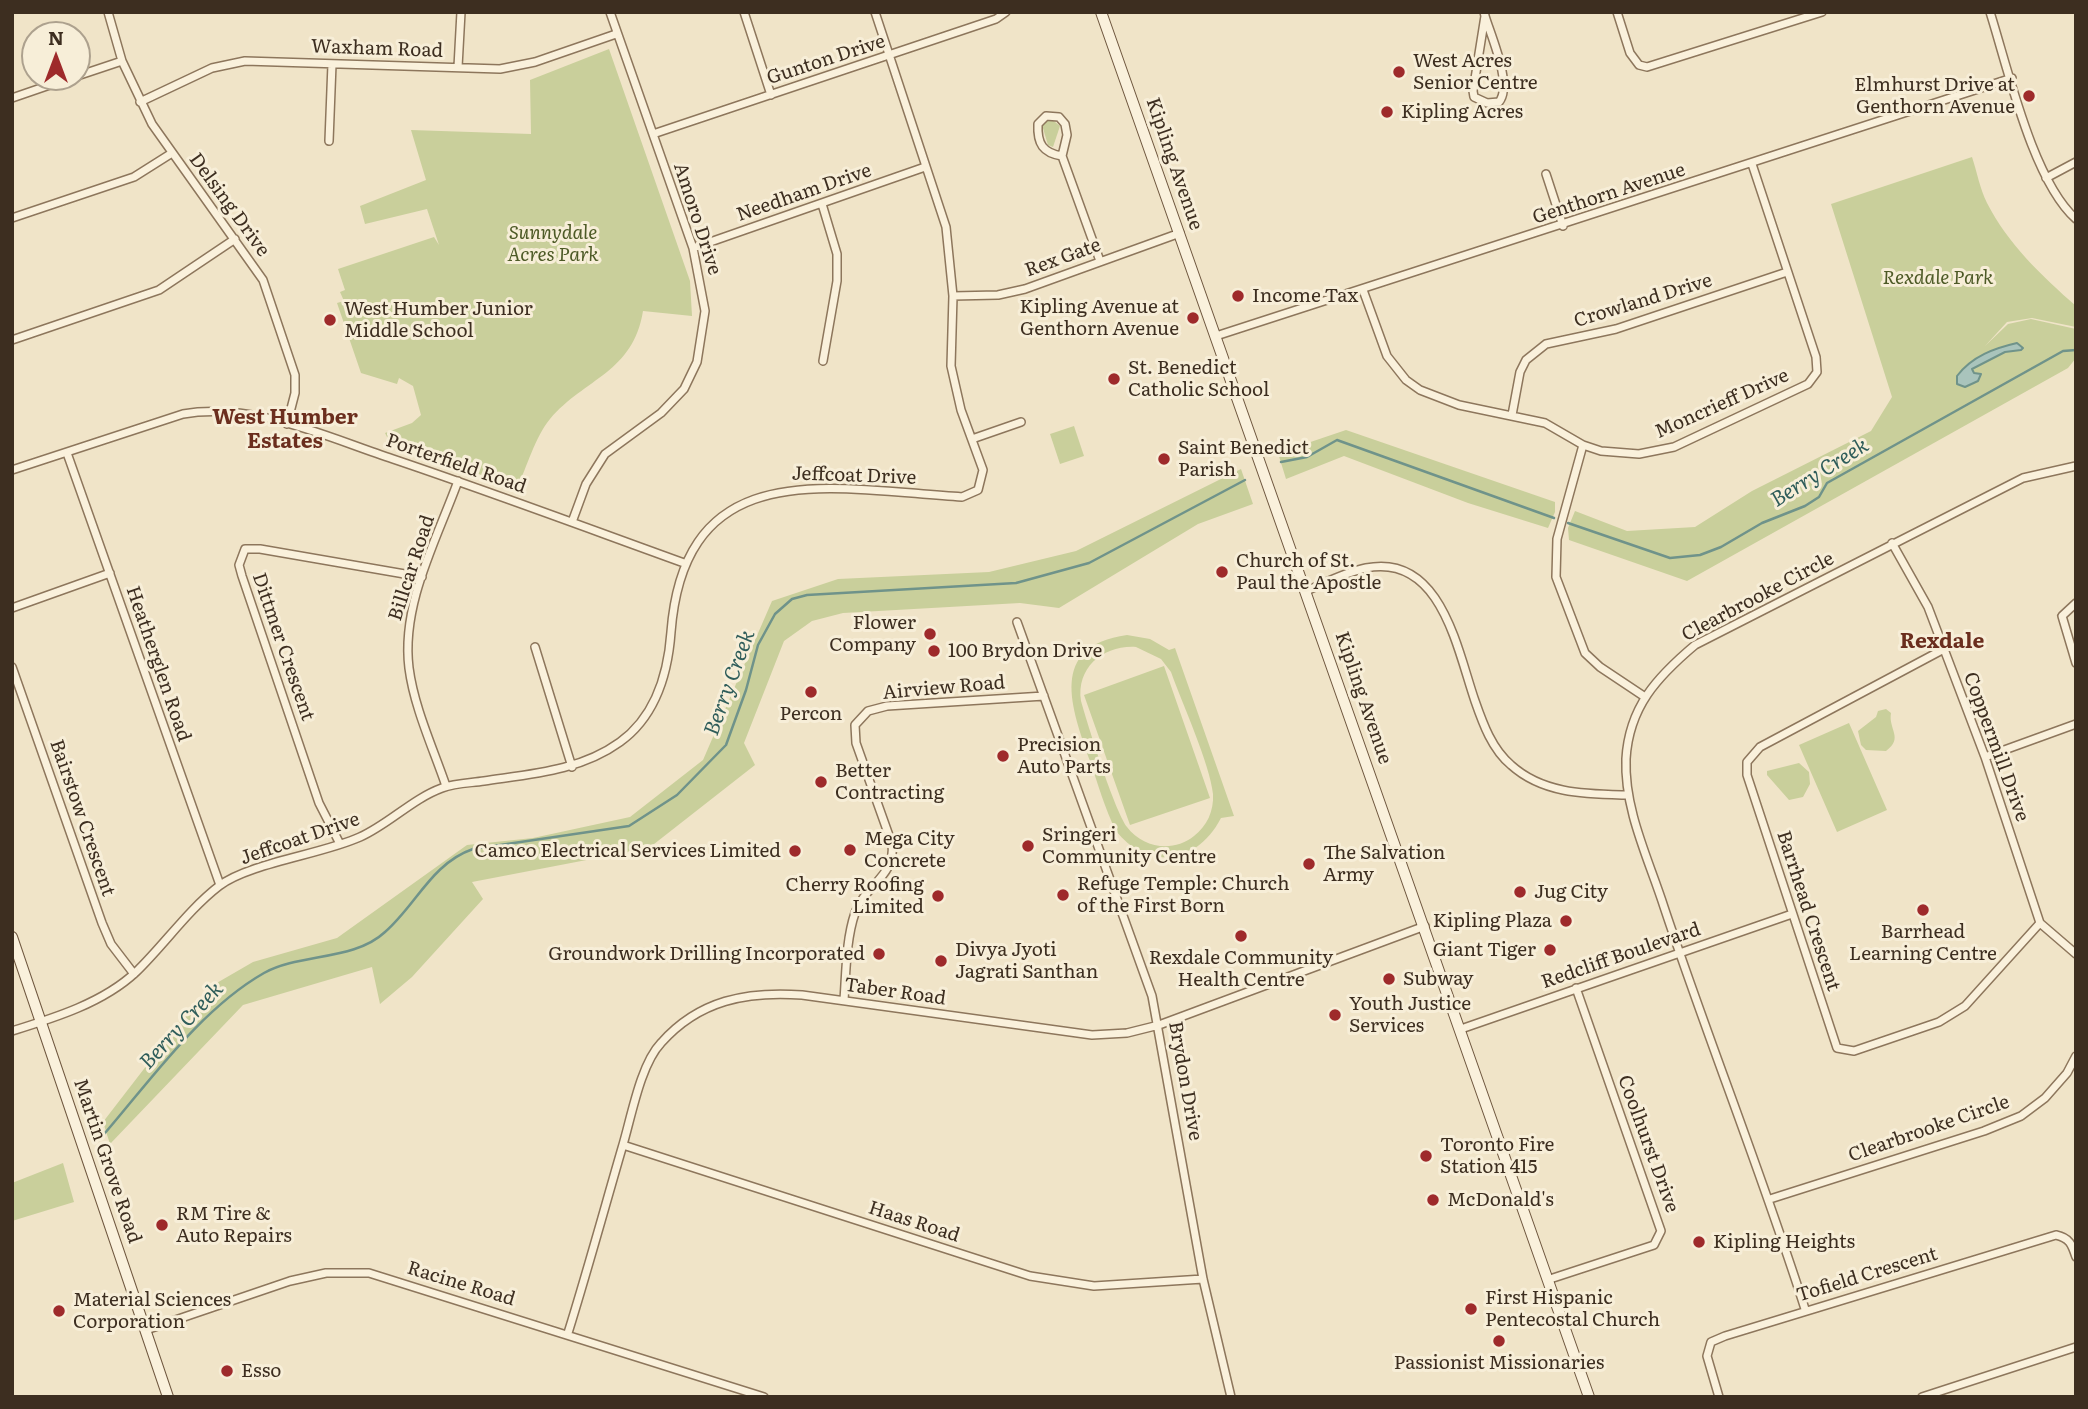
<!DOCTYPE html>
<html>
<head>
<meta charset="utf-8">
<style>
  body { margin:0 }
  #map { position:relative; width:2088px; height:1409px; overflow:hidden; background:#f0e4c8; font-family:Literata,serif }
  canvas { display:block }
  .frame { position:absolute; inset:0; border:14px solid #3d2e20; pointer-events:none }
  .north { position:absolute; left:21px; top:21px; width:70px; height:70px; box-sizing:border-box; background:#f7eed8; border:2px solid #ada18e; border-radius:50%; rotate:0deg; font-size:19px; font-weight:700; line-height:28px; text-align:center; color:#3d2e20 }
  .north::after { content:''; display:block; margin:auto; width:24px; height:32px; background:#9e2a2b; clip-path:polygon(50% 0,100% 100%,50% 72%,0 100%) }
</style>
</head>
<body>
<div id="map">
<canvas width="2088" height="1409"></canvas>
<div class="frame"></div>
<div class="north">N</div>
</div>
<script>
const context = document.querySelector('canvas').getContext('2d');
context.lineJoin = 'round';
function paint(path, color) { context.fillStyle = color; context.fill(path, 'evenodd'); }
function trace(path, color, width, dash) { context.strokeStyle = color; context.lineWidth = width; context.lineCap = dash ? 'butt' : 'round'; context.setLineDash(dash || []); context.stroke(path); }
function write(font, color, halo, rows, align = 'center') {
  context.font = font + ' Literata,serif'; context.lineWidth = 6; context.setLineDash([]); context.textBaseline = 'middle'; context.strokeStyle = halo; context.fillStyle = color; for (const [text, x, y, turn = 0] of rows) {
    context.save(); context.translate(x, y); context.rotate((+turn || 0) * Math.PI / 180); context.textAlign = isNaN(turn) ? turn : align; if (halo) context.strokeText(text, 0, 0); context.fillText(text, 0, 0); context.restore();
  }
}
paint(new Path2D(`
  M609,49l81,232 2,35 -49,-5c-10,62 -58,67 -93,108 -15,18 -23,48 -33,69l-128,-47 -4,-8 27,-10 9,-8 -8,-29 -14,-8 -2,6 -36,-11 -24,-70 7,-2 -4,-9 5,-2 -7,-21 96,-32 5,8 -12,-36 -62,15 -5,-18 66,-26 -15,-50 120,4 -1,-54z
  M1050,118l10,8 -7,21 -5,-2 -6,-20z
  M1972,157c5,15 8,32 15,46 21,41 55,73 89,103v21l-44,-9 -25,4 -22,24 23,-22 23,-5 45,10v29l-8,10 -381,213 -118,-41 -1,-12 7,-17 52,20 68,-4 57,-36 119,-60 21,-34 -61,-193z
  M1074,426l10,30 -24,8 -10,-30z
  M1346,430l209,72v10l-7,16 -80,-25 -124,-47 -58,23 -8,-26z
  M1241,469l12,35 -55,20 -139,84 -39,-5 -177,10 -31,8 -28,20 -40,102 11,22 -106,83 -177,34 11,17 -71,78 -32,27 -8,-37 -129,38 -133,139 -7,-22 81,-105 31,-33 38,-22 84,-24 130,-93 66,-7 97,-21 73,-57 69,-159 66,-22 151,-7 87,-21z
  M1127,635l23,4 19,11 6,-2 59,168 -13,2c-23,45 -72,54 -105,13 -11,-22 -18,-47 -26,-70 -18,-52 -43,-115 37,-126zM1136,647l25,12 10,13c11,31 39,92 42,122 1,17 -6,32 -19,42 -21,17 -51,12 -67,-9 -13,-18 -39,-101 -46,-126 -5,-34 23,-56 55,-54z
  M1164,666l46,132 -80,27 -46,-130z
  M1886,709l5,4c-3,16 13,25 -5,38l-20,-1 -5,-5 -3,-14 18,-14 2,-6z
  M1849,723l38,87 -50,22 -38,-87z
  M1799,763l10,9 1,12 -7,13 -14,3 -22,-25v-4z
  M63,1163l11,39 -62,19v-38z`), '#c9cf9b');
const water = new Path2D(`
  M2017,343l6,5 -2,2 -16,2 -33,17 2,4 7,1 -3,7 -13,6 -8,-3v-8c15,-20 38,-28 60,-33z`);
paint(water, '#a9c4bc');
trace(water, '#6f938a', 2);
trace(new Path2D(`
  M1281,462l26,-5 30,-17 217,78
  M1568,523l102,35 30,-3 21,-8 41,-24 43,-17 14,-9 8,-14 236,-132 13,-1
  M99,1140c49,-56 100,-130 165,-167 36,-20 90,-12 121,-41 31,-27 47,-69 88,-83l156,-23 48,-31 49,-50 20,-55 12,-45 17,-31 17,-15 15,-4 209,-12 73,-20 156,-83`), '#6f938a', 2.5);
const street = new Path2D(`
  M108,12l14,49 30,63 111,156 32,95v18l-8,31
  M744,12l27,83
  M1484,12l1,4c6,20 28,69 14,86l-12,1 -13,-6 -1,-6 12,-75
  M1617,12l13,41 9,12 8,2 175,-55
  M1990,12c18,57 43,169 86,207
  M458,67l3,-55
  M77,76l45,-15
  M12,98l61,-21
  M140,102l72,-34 33,-7 255,8 35,-7 81,-28
  M653,134l343,-115 10,-7
  M329,141l3,-77
  M1062,156c-19,-3 -25,-12 -24,-32l8,-8 13,1 6,7 2,11 -5,21 38,105
  M1546,174l17,52
  M2046,178l30,-16
  M822,204l15,50v27l-14,80
  M12,218l122,-41 38,-24
  M693,248l232,-81
  M1363,290l24,66 19,24 14,10 39,15 86,18 38,22 18,6 38,3 35,-7 134,-63 9,-12 -1,-15 -64,-193
  M953,296l45,-1 27,-6 155,-56
  M1216,336l796,-258
  M12,340l147,-50 76,-51
  M1512,415l8,-43 6,-12 20,-16 70,-15 171,-57
  M972,439l49,-17
  M1583,445l-26,94 -1,38 29,76 15,14 45,30
  M67,453l153,432
  M12,470l171,-56c72,-12 143,23 210,45 98,33 194,69 291,104
  M572,522l14,-38 19,-30 56,-41 23,-24 13,-27 8,-51 -12,-63 -83,-236
  M1892,543l36,64 57,150 55,166 36,31
  M1306,591c19,-8 40,-19 60,-23 75,-15 91,81 109,133 8,23 17,48 36,64 32,29 75,29 115,30
  M2076,603l-14,13 14,47
  M12,608l98,-35
  M1017,622l135,374 51,283 28,118
  M535,647l37,120
  M1944,649l-184,98 -13,15v13l90,273 17,3 85,-29 26,-16 75,-83
  M12,667l90,256 9,21 23,30
  M1985,757l91,-33
  M446,786c-13,-38 -32,-79 -37,-118 -8,-64 28,-129 49,-187
  M340,844l-21,-41 -77,-227 -3,-11 6,-16h15l162,28
  M844,1000c2,-27 2,-61 11,-87 10,-28 41,-37 37,-69l-36,-101 -1,-18 13,-14 19,-5 157,-10
  M1461,1029l331,-115
  M12,1031c42,-13 91,-28 124,-59 28,-27 52,-62 83,-86 30,-23 104,-32 141,-49 29,-13 52,-38 82,-49 13,-5 28,-5 42,-7 47,-7 96,-10 136,-39 36,-26 48,-68 51,-110 14,-180 161,-143 291,-135l16,-7 5,-20 -22,-60 -10,-44 2,-70 -7,-69 -71,-215
  M623,1145l407,131 64,10 109,-7
  M1770,1199l214,-68 37,-15 24,-18 22,-25 9,-17
  M1550,1279l104,-34 7,-14 -85,-243
  M1805,1309c-43,-135 -96,-267 -141,-402 -15,-47 -40,-97 -38,-148 3,-52 31,-82 69,-114l328,-167 53,-12
  M146,1330l144,-49 36,-8h43l395,124
  M568,1333c19,-61 36,-123 54,-185 9,-29 18,-83 39,-105 38,-43 86,-52 141,-48l290,40 35,-2 32,-8 266,-99
  M1719,1397l-12,-41 4,-14 14,-6 331,-101c14,3 16,10 20,22
  M1922,1397l154,-50`);
const secondary = new Path2D(`
  M1101,12l488,1385
  M12,937l156,460`);
trace(street, '#8d765c', 10);
trace(secondary, '#6f573f', 12);
trace(street, '#faf1dc', 7);
trace(secondary, '#faf1dc', 10);
for (const [x, y, r, color] of [
  [1399,72,7,"#9e2a2b"],
  [2029,96,7,"#9e2a2b"],
  [1387,112,7,"#9e2a2b"],
  [1238,296,7,"#9e2a2b"],
  [1193,318,7,"#9e2a2b"],
  [330,320,7,"#9e2a2b"],
  [1114,379,7,"#9e2a2b"],
  [1164,459,7,"#9e2a2b"],
  [1222,572,7,"#9e2a2b"],
  [930,634,7,"#9e2a2b"],
  [934,651,7,"#9e2a2b"],
  [811,692,7,"#9e2a2b"],
  [1003,756,7,"#9e2a2b"],
  [821,782,7,"#9e2a2b"],
  [1028,846,7,"#9e2a2b"],
  [850,850,7,"#9e2a2b"],
  [795,851,7,"#9e2a2b"],
  [1309,864,7,"#9e2a2b"],
  [1520,892,7,"#9e2a2b"],
  [1063,895,7,"#9e2a2b"],
  [938,896,7,"#9e2a2b"],
  [1923,910,7,"#9e2a2b"],
  [1566,921,7,"#9e2a2b"],
  [1241,936,7,"#9e2a2b"],
  [1550,950,7,"#9e2a2b"],
  [879,954,7,"#9e2a2b"],
  [941,961,7,"#9e2a2b"],
  [1389,979,7,"#9e2a2b"],
  [1335,1015,7,"#9e2a2b"],
  [1426,1156,7,"#9e2a2b"],
  [1433,1200,7,"#9e2a2b"],
  [162,1225,7,"#9e2a2b"],
  [1699,1242,7,"#9e2a2b"],
  [1471,1309,7,"#9e2a2b"],
  [59,1311,7,"#9e2a2b"],
  [1499,1341,7,"#9e2a2b"],
  [227,1371,7,"#9e2a2b"]
]) { const dot = new Path2D(); dot.arc(x, y, r, 0, 2 * Math.PI); context.fillStyle = color; context.fill(dot); trace(dot, '#f7eed8', 2.5); }
write('19px', '#3d2e20', '#f7eed8', [
  ["Waxham Road",377,49,2],
  ["Gunton Drive",826,60,-18],
  ["Kipling Avenue",1174,164,71],
  ["Needham Drive",804,193,-19],
  ["Genthorn Avenue",1609,194,-18],
  ["Delsing Drive",229,205,54],
  ["Amoro Drive",697,219,72],
  ["Rex Gate",1063,258,-20],
  ["Crowland Drive",1643,301,-17],
  ["Moncrieff Drive",1722,404,-24],
  ["Porterfield Road",456,464,19],
  ["Jeffcoat Drive",854,476,2],
  ["Billcar Road",412,568,-72],
  ["Clearbrooke Circle",1758,597,-28],
  ["Dittmer Crescent",283,647,71],
  ["Heatherglen Road",158,664,71],
  ["Airview Road",944,688,-5],
  ["Kipling Avenue",1363,698,71],
  ["Coppermill Drive",1996,747,70],
  ["Bairstow Crescent",82,818,71],
  ["Jeffcoat Drive",300,839,-19],
  ["Barrhead Crescent",1808,911,72],
  ["Redcliff Boulevard",1621,956,-19],
  ["Taber Road",895,992,8],
  ["Brydon Drive",1185,1081,80],
  ["Clearbrooke Circle",1929,1129,-19],
  ["Coolhurst Drive",1648,1144,70],
  ["Martin Grove Road",107,1161,71],
  ["Haas Road",914,1222,18],
  ["Tofield Crescent",1867,1275,-17],
  ["Racine Road",461,1284,17]
]);
write('19px', '#3d2e20', '#f7eed8', [
  ["West Acres",1413,61],
  ["Senior Centre",1413,83],
  ["Elmhurst Drive at",2015,85,"right"],
  ["Genthorn Avenue",2015,107,"right"],
  ["Kipling Acres",1401,112],
  ["Income Tax",1252,296],
  ["Kipling Avenue at",1179,307,"right"],
  ["Genthorn Avenue",1179,329,"right"],
  ["West Humber Junior",344,309],
  ["Middle School",344,331],
  ["St. Benedict",1128,368],
  ["Catholic School",1128,390],
  ["Saint Benedict",1178,448],
  ["Parish",1178,470],
  ["Church of St.",1236,561],
  ["Paul the Apostle",1236,583],
  ["Flower",916,623,"right"],
  ["Company",916,645,"right"],
  ["100 Brydon Drive",948,651],
  ["Percon",811,714,"center"],
  ["Precision",1017,745],
  ["Auto Parts",1017,767],
  ["Better",835,771],
  ["Contracting",835,793],
  ["Sringeri",1042,835],
  ["Community Centre",1042,857],
  ["Mega City",864,839],
  ["Concrete",864,861],
  ["Camco Electrical Services Limited",781,851,"right"],
  ["The Salvation",1323,853],
  ["Army",1323,875],
  ["Refuge Temple: Church",1077,884],
  ["of the First Born",1077,906],
  ["Cherry Roofing",924,885,"right"],
  ["Limited",924,907,"right"],
  ["Jug City",1534,892],
  ["Kipling Plaza",1552,921,"right"],
  ["Barrhead",1923,932,"center"],
  ["Learning Centre",1923,954,"center"],
  ["Divya Jyoti",955,950],
  ["Jagrati Santhan",955,972],
  ["Giant Tiger",1536,950,"right"],
  ["Groundwork Drilling Incorporated",865,954,"right"],
  ["Rexdale Community",1241,958,"center"],
  ["Health Centre",1241,980,"center"],
  ["Subway",1403,979],
  ["Youth Justice",1349,1004],
  ["Services",1349,1026],
  ["Toronto Fire",1440,1145],
  ["Station 415",1440,1167],
  ["McDonald's",1447,1200],
  ["RM Tire &",176,1214],
  ["Auto Repairs",176,1236],
  ["Kipling Heights",1713,1242],
  ["First Hispanic",1485,1298],
  ["Pentecostal Church",1485,1320],
  ["Material Sciences",73,1300],
  ["Corporation",73,1322],
  ["Passionist Missionaries",1499,1363,"center"],
  ["Esso",241,1371]
], 'left');
write('italic 19px', '#4d5a26', '#f7eed8', [
  ["Sunnydale",553,233],
  ["Acres Park",553,255],
  ["Rexdale Park",1938,278]
]);
write('bold 21px', '#6b2e1e', '#f7eed8', [
  ["West Humber",285,418],
  ["Estates",285,442],
  ["Rexdale",1942,642]
]);
write('italic 21px', '#2f5d5a', '#f7eed8', [
  ["Berry Creek",1820,473,-32],
  ["Berry Creek",730,683,-70],
  ["Berry Creek",182,1026,-47]
]);
</script>
</body>
</html>
